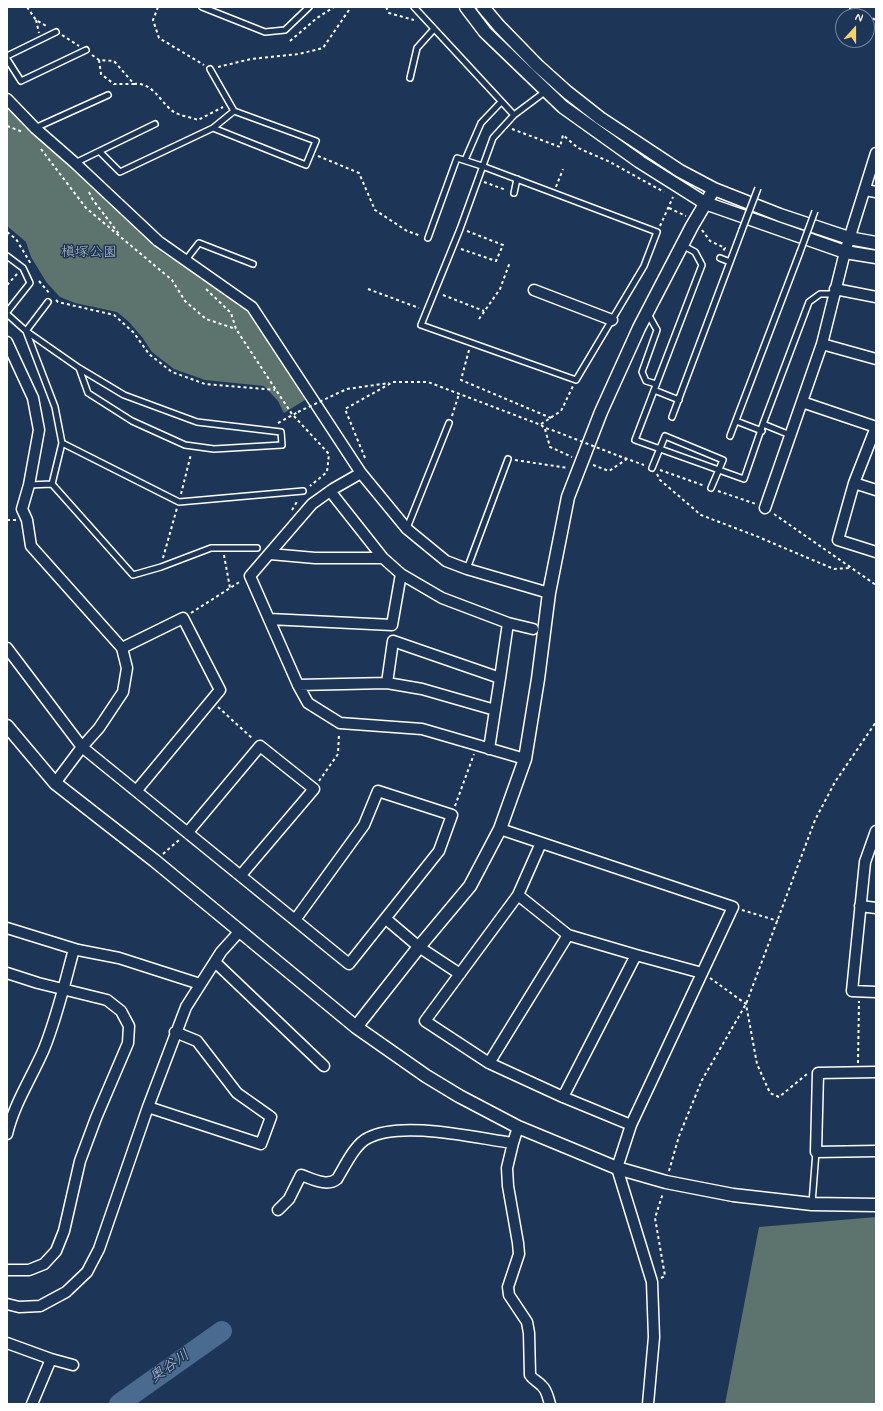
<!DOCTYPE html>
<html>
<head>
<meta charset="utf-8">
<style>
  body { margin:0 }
  #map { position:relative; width:883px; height:1411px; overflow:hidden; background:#1d3557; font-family:Mynerve,sans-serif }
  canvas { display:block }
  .frame { position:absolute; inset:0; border:8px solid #fff; pointer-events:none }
  .north { position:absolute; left:835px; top:8px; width:40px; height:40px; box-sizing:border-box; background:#1d3557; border:1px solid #77869a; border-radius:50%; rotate:21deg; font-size:11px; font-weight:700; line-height:16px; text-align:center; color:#fff }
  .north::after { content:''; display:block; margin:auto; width:14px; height:18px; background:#ffd166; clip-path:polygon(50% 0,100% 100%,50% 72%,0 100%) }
</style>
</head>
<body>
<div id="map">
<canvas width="883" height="1411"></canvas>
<div class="frame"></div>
<div class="north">N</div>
</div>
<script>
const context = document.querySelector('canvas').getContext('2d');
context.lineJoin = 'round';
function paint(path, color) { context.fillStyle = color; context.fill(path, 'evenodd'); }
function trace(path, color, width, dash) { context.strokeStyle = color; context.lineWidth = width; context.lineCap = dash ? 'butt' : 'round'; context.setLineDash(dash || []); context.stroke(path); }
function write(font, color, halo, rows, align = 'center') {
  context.font = font + ' Mynerve,"Klee One",sans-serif'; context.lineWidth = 3; context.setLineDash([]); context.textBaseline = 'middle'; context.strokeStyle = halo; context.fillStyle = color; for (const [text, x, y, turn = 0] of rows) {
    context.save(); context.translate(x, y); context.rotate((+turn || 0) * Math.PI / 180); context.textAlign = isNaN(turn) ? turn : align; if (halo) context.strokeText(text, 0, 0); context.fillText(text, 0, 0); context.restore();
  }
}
paint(new Path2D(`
  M7,104l156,149c19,11 38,23 56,37 12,8 24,16 33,27 21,25 37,54 53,83l-21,13 -6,-12 -14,-15 -59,-6 -31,-11 -22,-17 -10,-15 -14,-16 -11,-9 -42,-9 -15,-6 -13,-14 -5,-8 -11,-18 -5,-15 -19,-16z
  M876,1217v187h-151l34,-177z`), '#5d736e');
trace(new Path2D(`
  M119,1404l103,-73`), '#4a6a90', 20);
const service = new Path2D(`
  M202,7l63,25 20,-2 24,-23
  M414,7l100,108 32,-24
  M7,56l49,-24
  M7,59l14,22 65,-31
  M210,69l24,42
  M410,78l7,-30 17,-19
  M35,128l73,-33
  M100,152l20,20 93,-44 93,37 10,-24 -82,-30 -21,17
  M465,160l16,-37 20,-21
  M75,163l80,-39
  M514,193l3,-14
  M428,238l29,-80 25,8 175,66 -13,34 -68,114 -155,-55 39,-96 33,-91 21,-23
  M682,245l13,7 7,13 -67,175 109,39 19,-55 46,-122 11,-8h14
  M7,256l16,12 7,15 -23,29
  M720,258l10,4
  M185,261l14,-18 54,21
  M7,314l19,17 22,-29
  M648,314l9,16 -15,42 4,9 10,3
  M654,390l25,10
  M672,417l70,-187
  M736,421l26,10
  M763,424l27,11
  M730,436l70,-184
  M62,443l-7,-36 -29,-76 53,37 9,25 44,28 53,24 29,4 68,-4 -1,-13 -84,-10 -73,-27 -45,-27
  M652,468l13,-32 58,24 -12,28
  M52,484l10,-41 117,59 124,-11
  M29,485l23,-1 81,91 28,-8 50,-19h46
  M407,528l42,-105
  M467,569l41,-110
  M812,1203l4,-51`);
const minor = new Path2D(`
  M7,99l28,29 40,35 83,78 94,66 109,166 46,56 39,32 21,8 82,24
  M865,190l11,2
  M835,289l41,8
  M534,290l78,30
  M7,342l26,56 6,32 -10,55 -7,24 5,11 4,26 91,102 5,20 -4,24 -24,36 -17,19 -27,36
  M822,344l54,15
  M802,402l74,25
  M876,427l-22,56 22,7
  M361,473l-28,16 -21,15 -62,72 48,109 10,18 32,20 82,6 103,30
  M854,483l-16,57 38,12
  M330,491l53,67 18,16 41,24 66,25 25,6
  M765,508l57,-164 23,-92 31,-99
  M270,554l45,4h68
  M269,619l123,6 9,-51
  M7,648l75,99 267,217 90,-113 13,-36 -74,-24 -14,34 -69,95
  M122,648l61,-30 37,72 -83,100
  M298,685l89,-2
  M495,710l5,-32
  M489,749l6,-39 -73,-21 -35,-6 6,-42 107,37 8,-55
  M500,829l233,78 -102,218
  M876,831l-11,31 -13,129 24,1
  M188,832l72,-86 54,43 -73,86
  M541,843l-23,52 -93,126 64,42 74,34 68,28 -14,43 35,114 2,55 -6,67
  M518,895l50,40 68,20 66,18
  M860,906l16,2
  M386,919l33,28 41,27
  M7,928l71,22 41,8 81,26
  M215,962l109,104
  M7,973l31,10 69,17 14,11 8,15 -1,17 -32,75 -16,43 -16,70 -8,20 -12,13 -15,6h-22
  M489,1063l79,-128
  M876,1072l-58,1 -2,79 60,-1
  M563,1097l73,-142
  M148,1107l113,37 10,-27 -34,-24 -40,-52 -22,-9
  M518,1127l-5,16 -6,25 1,18 10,57 1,11 -11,33 1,8 18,27 2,11 1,42c3,5 8,6 12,11 5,4 6,12 8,18
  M7,1134c7,-30 25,-57 37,-85 13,-32 21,-67 30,-100
  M278,1210l11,-11 12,-24c12,4 26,12 36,4 8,-13 18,-35 31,-41 34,-18 107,0 145,5
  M7,1304l12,3 21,-1 26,-14 21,-20 12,-23 49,-142 38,-100 35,-55 18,-20
  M7,1343l44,16 22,6
  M32,1404l19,-45`);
const tertiary = new Path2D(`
  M466,7l19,25 78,75 77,55 65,41 140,49 31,5
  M483,7l16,19 38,39 30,27 33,26 80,53 34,18 66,26 69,23 27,5
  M7,726l48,57 100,78 201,166 70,49 33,20 59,31 99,41 49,14 67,13 79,9 64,1
  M356,1027l63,-80 51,-61 30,-57 25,-70 13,-80 11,-86 19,-96 33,-85 38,-84 53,-102 22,-37`);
trace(service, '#fff', 8);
trace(minor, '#fff', 13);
trace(tertiary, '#fff', 15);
trace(new Path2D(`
  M27,7l9,13 12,7
  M158,7l-5,13 6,18 45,27
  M386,7l3,6 25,7
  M851,7l-1,2 16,7
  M867,16l9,4
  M36,20l3,13
  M62,35l17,11
  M290,41l27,-23 17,-11
  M92,55l7,5 15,1 20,23c20,-2 26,19 40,28 6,4 17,5 24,8l25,-13
  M99,60l2,14 13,10h20
  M218,67l33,-8 48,-5 24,-6 28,-41
  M7,126l16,6
  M512,129l48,18 3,-12 15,13 32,14 54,30
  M41,149l45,59 86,72 13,21 21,18 30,10
  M318,156l41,17 16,37 32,21 14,5
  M484,182l22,8
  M556,187l7,-18
  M89,192l4,8 26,34
  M669,208l17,8
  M660,226l13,-29
  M702,230l8,11 15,7 -2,3
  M7,232l9,7 15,25
  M461,249l35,12 7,-16 -36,-14
  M39,281l11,13
  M7,285l10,-11
  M206,289l25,24 5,16 40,61 16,24 37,40 -2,18 -17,14
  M368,289l51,19
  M443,295l41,16
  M56,300l2,2 56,13 20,18 15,21 23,18 33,12 70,6
  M479,319l21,-30 10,-27
  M469,350l-8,30 90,38
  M336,394l11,-5 42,-6
  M452,416l7,-22
  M278,423l20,-11
  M541,424l20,-13 12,-25
  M545,429l5,18 22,10
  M619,456l25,9
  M365,458l-20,-49 48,-27h35l113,43 4,3 7,2
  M515,460l53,8
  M593,465l16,6 18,-12
  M660,470l45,16
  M657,474l3,6 41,35 55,21 78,33 15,-1
  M718,491l38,13
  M181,494l10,-40
  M292,510l6,-10
  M774,514l102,71
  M7,520h9
  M224,555l6,33
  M163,558l14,-50
  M191,613l50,-32
  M218,707l35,32
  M319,781l19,-27 1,-20
  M455,806l19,-52
  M163,854l16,-14
  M742,910l36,11
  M710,978l36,26 11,60 13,29 9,4 28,-23
  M858,1063l1,-62
  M669,1171l10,-35 23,-56 44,-76 69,-184 20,-38 41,-60
  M661,1278l4,-2 -10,-58 8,-25`), '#fff', 2, [3, 3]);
trace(service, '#1d3557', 5);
trace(minor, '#1d3557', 10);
trace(tertiary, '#1d3557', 12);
const serviceBridge = new Path2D(`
  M742,230l16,-42
  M800,252l15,-41`);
trace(serviceBridge, '#fff', 8, []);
trace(new Path2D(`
  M298,412l38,-18
  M552,430l67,26`), '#fff', 2, [3, 3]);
trace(serviceBridge, '#1d3557', 5);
write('14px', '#b6c0be', '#1d3557', [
  ["槇塚公園",89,253]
]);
write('italic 15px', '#b7c3d3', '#1d3557', [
  ["奥谷川",170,1367,-35]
]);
</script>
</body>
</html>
